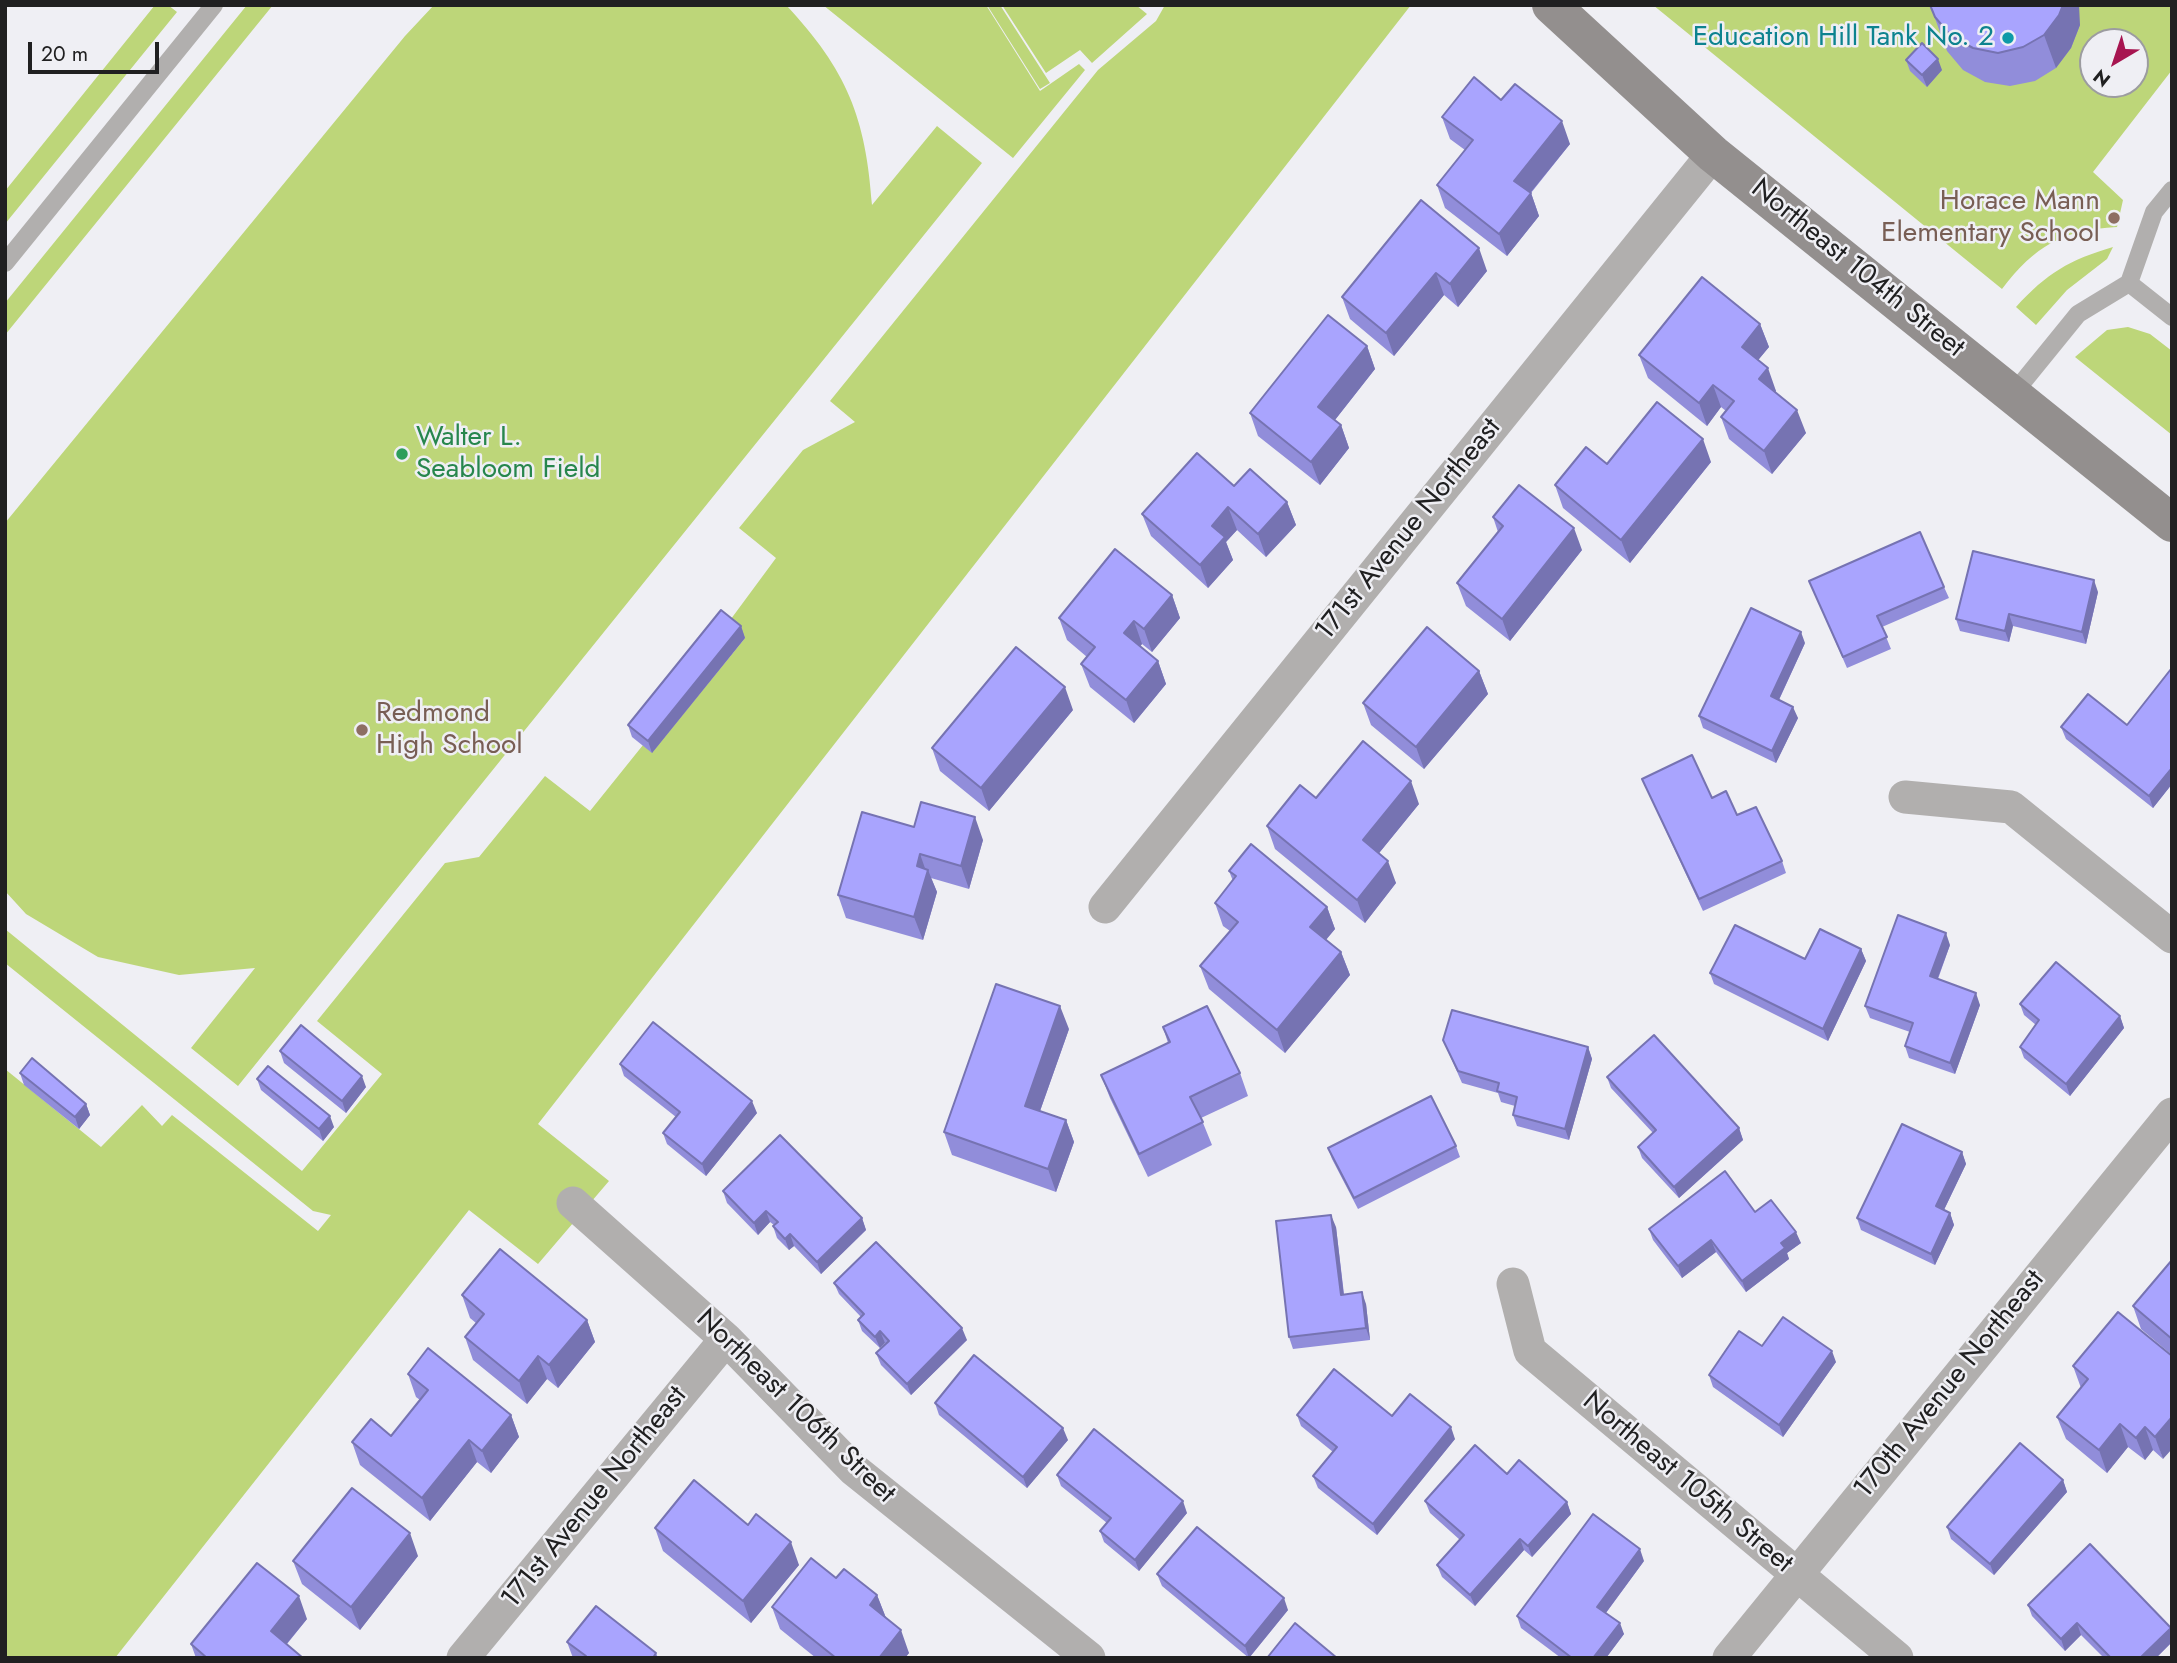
<!DOCTYPE html>
<html>
<head>
<meta charset="utf-8">
<style>
  body { margin:0 }
  #map { position:relative; width:2177px; height:1663px; overflow:hidden; background:#efeff4; font-family:Jost,sans-serif }
  canvas { display:block }
  .frame { position:absolute; inset:0; border:7px solid #202021; pointer-events:none }
  .north { position:absolute; left:2079px; top:28px; width:70px; height:70px; box-sizing:border-box; background:#efeff4; border:2px solid #9c9ca0; border-radius:50%; rotate:219deg; font-size:19px; font-weight:700; line-height:28px; text-align:center; color:#202021 }
  .north::after { content:''; display:block; margin:auto; width:24px; height:32px; background:#a71550; clip-path:polygon(50% 0,100% 100%,50% 72%,0 100%) }
  .scale { position:absolute; left:28px; top:42px; width:131px; height:32px; box-sizing:border-box; border:4px solid #202021; border-top:0; padding-left:9px; font-size:21px; line-height:24px; white-space:nowrap; color:#202021; -webkit-text-stroke:5px #efeff4; paint-order:stroke }
</style>
</head>
<body>
<div id="map">
<canvas width="2177" height="1663"></canvas>
<div class="frame"></div>
<div class="north">N</div>
<div class="scale">20 m</div>
</div>
<script>
const context = document.querySelector('canvas').getContext('2d');
context.lineJoin = 'round';
function paint(path, color) { context.fillStyle = color; context.fill(path, 'evenodd'); }
function trace(path, color, width, dash) { context.strokeStyle = color; context.lineWidth = width; context.lineCap = dash ? 'butt' : 'round'; context.setLineDash(dash || []); context.stroke(path); }
function write(font, color, halo, rows, align = 'center') {
  context.font = font + ' Jost,sans-serif'; context.lineWidth = 5; context.setLineDash([]); context.textBaseline = 'middle'; context.strokeStyle = halo; context.fillStyle = color; for (const [text, x, y, turn = 0] of rows) {
    context.save(); context.translate(x, y); context.rotate((+turn || 0) * Math.PI / 180); context.textAlign = isNaN(turn) ? turn : align; if (halo) context.strokeText(text, 0, 0); context.fillText(text, 0, 0); context.restore();
  }
}
paint(new Path2D(`
  M155,5h13l9,7 -172,212v-33z
  M247,5h26l-268,330v-32z
  M434,5h352c61,65 80,113 86,200l65,-79 45,37 -744,923 -47,-38 64,-80 -76,7 -81,-18 -72,-43 -21,-23v-368l400,-487z
  M823,5h163l54,86 39,-27 6,6 -72,88z
  M987,5h13l50,78 -10,6z
  M1002,5h134l11,9 -55,49 -12,-13 -34,23z
  M1165,5h246l-873,1119 71,57 -71,83 -69,-54 -354,448h-110v-589l96,78 41,-42 20,21 10,-11 146,116 13,-16 -18,-4 -308,-248v-34l297,242 80,-97 -65,-53 128,-158 34,-6 66,-81 45,35 53,-66 9,7 93,-114 -17,-15 48,-65 -37,-30 64,-78 52,-28 -25,-21 268,-331 58,-49z
  M1653,5h519v65l-79,102 30,28 -6,27c-55,3 -82,19 -115,62zM2093,42h42v42h-42z
  M2113,247l-6,12 -40,31 -31,35 -20,-18c31,-34 53,-47 97,-60z
  M2128,327l22,7 22,17v84l-97,-78 32,-27z`), '#bdd679');
trace(new Path2D(`
  M5,263l209,-258
  M2129,283l43,34
  M2013,394l65,-80 51,-31 25,-71 18,-22`), '#b1afae', 18);
trace(new Path2D(`
  M1905,797l106,10 161,130
  M1105,907l608,-753
  M573,1203l153,136 127,130 236,189
  M1513,1284l17,67 367,307
  M463,1658l263,-319
  M1729,1658l443,-544`), '#b1afae', 33);
trace(new Path2D(`
  M1551,5l162,149 459,369`), '#938f8e', 38);
paint(new Path2D(`
  M1930,5l150,20 -9,23 -15,20 -21,13 -25,5 -25,-4 -22,-12 -16,-19z
  M1906,60l36,10 -15,17 -17,-16z
  M1501,100l69,44 -39,49 8,23 -32,40 -62,-48 -8,-23 28,-35 -15,-11 -8,-22z
  M1421,200l66,71 -29,36 -14,-12 -50,61 -44,-37 -8,-22z
  M1760,324l9,23 -11,13 18,31 -1,1 31,41 -34,41 -43,-35 -8,-22 5,-6 -5,-4 -14,19 -59,-48 -9,-23z
  M1367,346l8,23 -40,51 6,5 8,23 -29,37 -62,-49 -8,-23z
  M1711,462l-81,101 -67,-55 -8,-23 52,-21z
  M1234,486l53,16 9,23 -30,32 -29,-27 -11,12 7,18 -25,28 -57,-52 -9,-22z
  M1493,517l89,33 -72,91 -44,-35 -9,-23 41,-51z
  M1809,581l135,6 5,11 -67,29 9,22 -44,19z
  M2098,592l-12,52 -73,-18 -4,16 -49,-11 -4,-12z
  M1172,595l8,23 -28,34 -10,-8 -2,2 18,15 8,23 -32,39 -44,-36 -9,-23 6,-7 -20,-17 -8,-22z
  M741,626l4,12 -93,115 -20,-16 -4,-12z
  M1805,643l-26,57 19,18 -22,45 -73,-35 -4,-12z
  M2172,670v114l-19,24 -87,-69 -5,-12 66,-2z
  M1479,671l9,23 -64,75 -53,-44 -8,-22z
  M1073,710l-84,101 -49,-40 -8,-23z
  M1642,779l70,19 25,17 45,46 4,12 -83,38 -56,-121z
  M1316,798l103,6 -40,49 17,30 -31,40 -90,-74 -8,-23z
  M914,827l69,13 -14,49 -38,-11 6,14 -14,48 -77,-22 -8,-23z
  M1229,871l98,36 8,22 -9,11 15,12 9,23 -65,78 -76,-64 -9,-23 30,-35 -7,-5 -8,-23 18,-22z
  M1950,945l-12,34 42,26 -25,69 -46,-16 -4,-12 5,-14 -40,-14 -5,-12z
  M1861,949l5,12 -38,80 -114,-57 -4,-11 95,-14z
  M2020,1004l100,12 4,12 -54,68 -46,-38 -4,-11 16,-22 -12,-10z
  M1163,1027l77,46 8,23 -47,22 11,27 -64,32 -38,-79 -9,-23 67,-32z
  M1069,1029l-29,82 26,9 8,22 -18,50 -104,-37 -8,-23z
  M1443,1040l145,7 4,12 -23,81 -52,-14 -4,-11 2,-9 -14,-4 -3,-9 -36,-10z
  M280,1051l86,36 -20,26 -62,-50z
  M620,1064l137,49 -51,63 -39,-32 -4,-11 13,-16 -52,-41z
  M20,1073l66,31 4,11 -11,14 -55,-44z
  M1607,1077l132,51 4,12 -64,58 -37,-40 -4,-11 15,-14 -42,-45z
  M257,1079l77,48 -11,14 -62,-51z
  M1456,1146l4,11 -102,52 -26,-50 -4,-11z
  M1962,1152l4,12 -22,46 6,3 4,12 -19,40 -74,-35 -4,-12z
  M723,1191l139,27 4,12 -45,44 -27,-28 -5,4 -12,-12 -4,-12 1,-1 -4,-3 -12,13 -31,-32z
  M1755,1212l46,31 -14,10 2,6 -43,33 -30,-40 -34,26 -29,-38 -4,-11z
  M1336,1227l8,67 22,10 4,36 -77,9 -4,-12z
  M2172,1260v95l-31,-26 -8,-23z
  M834,1283l133,57 -56,55 -30,-30 -5,-12 10,-9 -1,-1 -5,5 -18,-17 -4,-11 3,-3 -22,-23z
  M462,1295l125,25 8,22 -37,46 -11,-9 -20,25 -54,-44 -8,-23 11,-14 -6,-5z
  M2118,1312l45,147 -10,-9 -8,10 -17,-13 -21,26 -41,-34 -9,-22 24,-29 -8,-22z
  M1762,1346l74,16 -53,75 -70,-50 -4,-12z
  M408,1374l103,41 8,22 -28,36 -14,-11 -47,59 -70,-56 -8,-23 39,-6 29,-36 -4,-3z
  M935,1403l133,37 -41,48 -88,-73z
  M1297,1415l95,1 63,23 -78,96 -59,-47 -5,-12 20,-24 -32,-26z
  M1507,1474l60,28 4,12 -39,43 -8,-7 -49,56 -33,-29 -5,-12 23,-25 -30,-27 -5,-12z
  M1057,1475l130,38 -48,58 -35,-29 -4,-11 7,-8 -46,-37z
  M2063,1480l4,12 -73,83 -43,-36 -4,-12z
  M748,1525l51,40 -48,58 -88,-72 -8,-23z
  M418,1556l-58,74 -58,-46 -9,-23z
  M1644,1561l-38,52 18,21 -18,24h-45l-40,-30 -4,-12z
  M1157,1574l131,36 -39,48 -87,-72z
  M836,1578l41,17 9,23 23,35 -4,5h-89l-36,-29 -8,-22z
  M2028,1605l143,23 1,14 -16,16h-52l-23,-23 -16,16 -33,-35z
  M307,1619l-20,25 16,14h-107l-5,-14z
  M567,1642l89,11 2,5h-85z`), '#918dda');
paint(new Path2D(`
  M2063,5h16l1,20 -9,23 -15,20 -12,-33z
  M1938,59l4,11 -15,17 -5,-12z
  M1562,121l8,23 -48,59 -8,-22z
  M1531,193l8,23 -32,40 -8,-22z
  M1479,248l8,23 -29,36 -8,-23z
  M1436,273l8,22 -50,61 -8,-23z
  M1760,324l9,23 -19,23 -8,-23z
  M1367,346l8,23 -48,61 -9,-23z
  M1768,368l8,23 -8,11 -9,-23z
  M1713,385l8,22 -14,19 -8,-23z
  M1797,410l9,23 -34,41 -8,-23z
  M1341,425l8,23 -29,37 -9,-23z
  M1703,439l8,23 -81,101 -9,-23z
  M1287,502l9,23 -30,32 -8,-23z
  M1228,507l9,23 -11,12 7,18 -25,28 -8,-23 12,-39z
  M1574,528l8,22 -72,91 -8,-22z
  M2094,580l4,12 -12,52 -4,-12z
  M1172,595l8,23 -28,34 -8,-23z
  M2009,614l4,12 -4,16 -4,-11z
  M1134,621l8,23 -9,12 -9,-23z
  M741,626l4,12 -93,115 -4,-12z
  M1801,632l4,11 -30,65 -4,-12z
  M1158,661l8,23 -32,39 -8,-23z
  M1479,671l9,23 -64,75 -8,-22z
  M1065,687l8,23 -84,101 -8,-23z
  M1793,707l5,11 -22,45 -4,-12z
  M2172,768v16l-19,24 -4,-12z
  M1411,781l8,23 -48,59 -8,-23z
  M975,817l8,23 -14,49 -8,-23z
  M920,854l7,20 1,-4 9,22 -14,48 -9,-23 3,-51z
  M1388,861l8,22 -31,40 -8,-23z
  M1327,907l8,22 -17,20 -8,-22z
  M1946,933l4,12 -16,43 -4,-12z
  M1861,949l5,12 -38,80 -5,-12z
  M1341,952l9,23 -65,78 -8,-23z
  M1976,993l4,12 -25,69 -5,-11z
  M1060,1006l9,23 -35,99 -9,-22z
  M2120,1016l4,12 -54,68 -4,-12z
  M1588,1047l4,12 -23,81 -4,-11z
  M362,1076l4,11 -20,26 -4,-12z
  M752,1101l5,12 -51,63 -4,-12z
  M86,1104l4,11 -11,14 -4,-12z
  M330,1116l4,11 -11,14 -4,-12z
  M1066,1120l8,22 -18,50 -8,-23z
  M1739,1128l4,12 -64,58 -5,-11z
  M1962,1152l4,12 -26,54 -4,-12z
  M766,1211l4,11 -12,13 -4,-12z
  M1950,1213l4,12 -19,40 -4,-11z
  M1331,1215l5,12 9,79 -4,-11z
  M862,1218l4,12 -45,44 -4,-12z
  M1796,1232l5,11 -14,10 2,6 -43,33 -4,-11 39,-38z
  M790,1234l4,12 -5,4 -4,-11z
  M1711,1240l5,12 -34,26 -4,-12z
  M1362,1292l4,12 4,36 -4,-12z
  M587,1320l8,22 -37,46 -9,-23z
  M962,1328l5,12 -56,55 -4,-11z
  M880,1331l5,12 -5,5 -5,-11z
  M1832,1351l4,11 -53,75 -4,-12z
  M538,1356l9,23 -20,25 -8,-23z
  M511,1415l8,22 -28,36 -9,-22z
  M2172,1417v32l-9,10 -8,-22z
  M2120,1424l8,23 -21,26 -8,-23z
  M1451,1427l4,12 -78,96 -4,-11z
  M2145,1427l8,23 -8,10 -9,-22z
  M1063,1428l5,12 -41,48 -4,-11z
  M469,1440l8,22 -47,59 -8,-23z
  M2063,1480l4,12 -73,83 -4,-11z
  M1183,1501l4,12 -48,58 -4,-11z
  M1567,1502l4,12 -39,43 -4,-11z
  M410,1533l8,23 -58,74 -9,-23z
  M1520,1539l4,11 -49,56 -5,-11z
  M791,1542l8,23 -48,58 -8,-22z
  M1640,1549l4,12 -42,57 -5,-11z
  M877,1595l9,23 -16,-13z
  M299,1596l8,23 -28,34 -8,-22z
  M1284,1598l4,12 -39,48 -4,-12z
  M1620,1623l4,11 -18,24h-13z
  M2077,1623l4,12 -16,16 -4,-12z
  M2171,1628l1,14 -16,16h-16z
  M901,1630l8,23 -4,5h-26z`), '#7673b2');
const building = new Path2D(`
  M1930,5h133l-4,10 -15,20 -21,12 -25,6 -25,-5 -22,-12 -16,-19z
  M1922,43l16,16 -16,16 -16,-15z
  M1474,77l27,23 14,-16 47,37 -48,60 17,12 -32,41 -62,-49 36,-45 -31,-23z
  M1421,200l58,48 -29,36 -14,-11 -50,60 -44,-36z
  M1702,277l58,47 -18,23 26,21 -9,11 38,31 -33,41 -43,-34 13,-16 -21,-16 -14,18 -60,-48z
  M1328,315l39,31 -49,61 23,18 -30,37 -61,-49z
  M1657,402l46,37 -82,101 -66,-55 31,-38 21,17z
  M1197,453l37,33 16,-17 37,33 -29,32 -30,-27 -16,19 13,11 -25,28 -58,-51z
  M1519,485l55,43 -72,91 -45,-36 46,-57 -10,-9z
  M1920,532l24,55 -67,29 10,21 -44,20 -34,-76z
  M1115,549l57,46 -28,34 -10,-8 -10,12 34,28 -32,39 -45,-36 14,-17 -36,-29z
  M1973,551l121,29 -12,52 -73,-18 -4,17 -49,-12z
  M1751,608l50,24 -30,64 22,11 -21,44 -73,-35z
  M721,610l20,16 -93,115 -20,-16z
  M1427,627l52,44 -63,76 -53,-44z
  M1016,647l49,40 -84,101 -49,-40z
  M2171,669l1,99 -23,28 -88,-69 27,-33 39,31z
  M1363,741l48,40 -48,59 25,21 -31,39 -90,-74 33,-41 16,13z
  M1692,755l20,43 14,-7 11,24 19,-8 26,54 -83,38 -57,-120z
  M921,802l54,15 -14,49 -41,-12 -3,12 11,4 -14,47 -76,-22 24,-83 52,15z
  M1251,844l76,63 -17,20 31,25 -64,78 -77,-64 38,-44 -23,-19 21,-27 -7,-5z
  M1898,915l48,18 -16,43 46,17 -26,70 -45,-17 8,-23 -48,-17z
  M1735,925l70,34 15,-30 41,20 -38,80 -113,-56z
  M2056,962l64,54 -54,68 -46,-37 19,-27 -19,-16z
  M996,984l64,22 -35,100 41,14 -18,49 -104,-37z
  M1207,1006l33,67 -50,24 13,25 -64,32 -38,-79 69,-33 -7,-15z
  M1452,1010l136,37 -23,82 -52,-14 4,-18 -20,-6 2,-8 -41,-12 -15,-31z
  M653,1022l99,79 -50,63 -39,-31 17,-21 -60,-48z
  M301,1025l61,51 -20,25 -62,-50z
  M1654,1035l85,93 -65,59 -36,-40 18,-17 -49,-53z
  M32,1058l54,46 -11,13 -55,-44z
  M268,1066l62,50 -11,13 -62,-50z
  M1431,1096l25,50 -102,52 -26,-50z
  M1902,1124l60,28 -26,54 14,7 -19,41 -74,-36z
  M780,1135l82,83 -45,44 -27,-28 -5,5 -12,-13 5,-4 -12,-11 -12,12 -31,-32z
  M1725,1171l30,41 16,-12 25,32 -15,11 4,5 -43,33 -31,-41 -33,26 -29,-37z
  M1331,1215l10,80 21,-3 4,36 -77,9 -13,-116z
  M876,1242l86,86 -55,56 -31,-31 13,-12 -9,-10 -5,6 -17,-17 6,-6 -30,-31z
  M500,1249l87,71 -38,45 -11,-9 -19,25 -54,-44 19,-23 -22,-19z
  M2172,1260v79l-39,-33z
  M2118,1312l54,44v61l-17,20 -10,-10 -9,11 -16,-14 -21,26 -42,-33 31,-38 -15,-13z
  M1783,1317l49,34 -53,74 -70,-50 30,-44 23,15z
  M428,1348l83,67 -29,36 -13,-11 -47,58 -70,-56 19,-23 20,17 37,-46 -20,-16z
  M974,1355l89,73 -40,49 -88,-74z
  M1334,1369l58,47 18,-22 41,33 -78,97 -60,-48 24,-29 -40,-32z
  M1094,1429l89,72 -48,59 -35,-29 11,-13 -54,-43z
  M2020,1443l43,37 -73,84 -43,-37z
  M1475,1445l32,29 12,-14 48,42 -39,44 -8,-7 -50,56 -33,-30 27,-30 -39,-34z
  M694,1480l54,45 8,-11 35,28 -48,59 -88,-73z
  M352,1488l58,45 -59,74 -58,-46z
  M1593,1514l47,35 -43,58 23,16 -27,35h-21l-55,-42z
  M1197,1527l87,71 -39,48 -88,-72z
  M2090,1544l81,84 -31,30h-29l-34,-35 -16,16 -33,-34z
  M811,1558l25,20 8,-9 33,26 -7,10 31,25 -22,28h-43l-64,-51z
  M257,1563l42,33 -28,35 32,27h-96l-16,-14z
  M596,1606l60,47 -3,5h-68l1,-2 -19,-14z
  M1295,1623l42,35h-70z`);
paint(building, '#a9a4fe');
trace(building, '#7673b2', 2);
for (const [x, y, r, color] of [
  [2008,38,7,"#0f9aa8"],
  [2114,218,7,"#8d6e63"],
  [402,454,7,"#2e9e5b"],
  [362,730,7,"#8d6e63"]
]) { const dot = new Path2D(); dot.arc(x, y, r, 0, 2 * Math.PI); context.fillStyle = color; context.fill(dot); trace(dot, '#efeff4', 2.5); }
write('28px', '#0d838f', '#efeff4', [
  ["Education Hill Tank No. 2",1994,38]
], 'right');
write('28px', '#785e54', '#efeff4', [
  ["Horace Mann",2100,202],
  ["Elementary School",2100,234],
  ["Redmond",376,714,"left"],
  ["High School",376,746,"left"]
], 'right');
write('28px', '#202021', '#efeff4', [
  ["Northeast 104th Street",1857,269,39],
  ["171st Avenue Northeast",1409,530,-51],
  ["170th Avenue Northeast",1950,1385,-51],
  ["Northeast 106th Street",795,1407,44],
  ["Northeast 105th Street",1687,1483,40],
  ["171st Avenue Northeast",595,1498,-51]
]);
write('28px', '#27864d', '#efeff4', [
  ["Walter L.",416,438],
  ["Seabloom Field",416,470]
], 'left');
</script>
</body>
</html>
